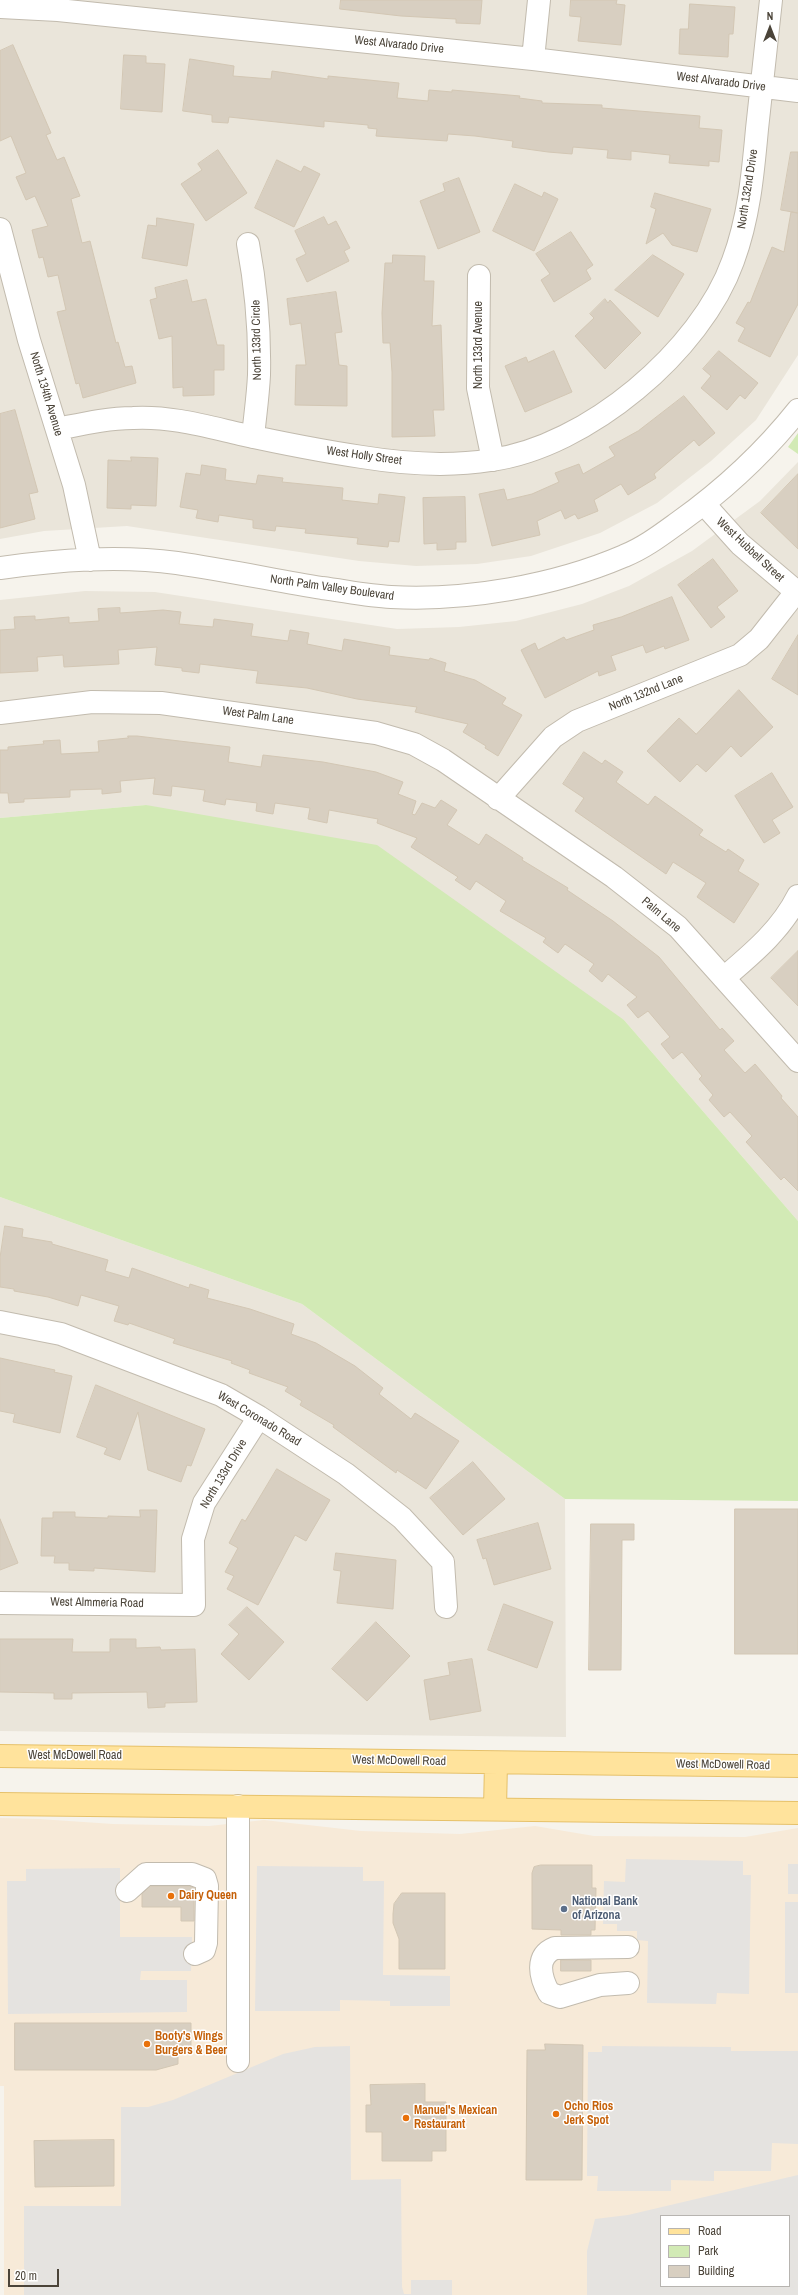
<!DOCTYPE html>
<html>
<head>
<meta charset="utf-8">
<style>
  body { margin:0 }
  #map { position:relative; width:798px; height:2295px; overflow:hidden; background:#f6f3ec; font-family:"Archivo Narrow",sans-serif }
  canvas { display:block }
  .legend { position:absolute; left:660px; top:2215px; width:130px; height:72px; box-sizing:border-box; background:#fff; border:1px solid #b7b4b0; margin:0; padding:5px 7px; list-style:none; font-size:12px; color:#4b4439 }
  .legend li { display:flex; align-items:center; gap:8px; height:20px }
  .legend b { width:20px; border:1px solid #b7b4b0 }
  .north { position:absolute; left:750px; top:8px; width:40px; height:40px; -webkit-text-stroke:3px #fff; paint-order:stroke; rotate:0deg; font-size:11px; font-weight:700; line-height:16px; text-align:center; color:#4b4439 }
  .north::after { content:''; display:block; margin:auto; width:14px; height:18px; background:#4b4439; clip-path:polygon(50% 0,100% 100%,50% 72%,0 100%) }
  .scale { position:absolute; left:8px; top:2269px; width:51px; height:18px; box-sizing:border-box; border:2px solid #4b4439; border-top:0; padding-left:5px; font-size:12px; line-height:14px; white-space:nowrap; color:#4b4439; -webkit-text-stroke:3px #fff; paint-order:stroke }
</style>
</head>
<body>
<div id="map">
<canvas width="798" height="2295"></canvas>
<ul class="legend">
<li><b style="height:5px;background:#ffe39c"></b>Road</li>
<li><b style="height:11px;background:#d2eab5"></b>Park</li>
<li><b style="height:11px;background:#d8cfc1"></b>Building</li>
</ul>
<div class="north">N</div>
<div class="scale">20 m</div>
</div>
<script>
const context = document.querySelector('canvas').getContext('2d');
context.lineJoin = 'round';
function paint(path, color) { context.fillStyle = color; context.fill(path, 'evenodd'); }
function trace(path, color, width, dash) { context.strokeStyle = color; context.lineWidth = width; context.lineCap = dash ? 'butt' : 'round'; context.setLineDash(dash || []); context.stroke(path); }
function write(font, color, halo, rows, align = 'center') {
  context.font = font + ' "Archivo Narrow",sans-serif'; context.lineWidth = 3; context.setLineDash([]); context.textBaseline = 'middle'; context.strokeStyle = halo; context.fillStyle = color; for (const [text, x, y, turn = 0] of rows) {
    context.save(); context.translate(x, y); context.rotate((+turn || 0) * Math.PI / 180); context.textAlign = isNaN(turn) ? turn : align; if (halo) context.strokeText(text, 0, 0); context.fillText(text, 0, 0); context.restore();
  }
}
paint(new Path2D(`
  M0,0h798v355l-42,65 -45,41 -54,42 -57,30 -69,23 -54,8 -61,2 -57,-5 -232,-35 -83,5 -44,8z
  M798,462v759l-174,-201 -478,-215 -146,13v-218l85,-9 70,1 242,37 62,-2 57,-6 66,-17 47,-18 63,-35 68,-50z
  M0,1197l302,107 263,195 1,238 -566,-6z`), '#eae5da');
paint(new Path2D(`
  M0,1818l39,1 74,5 96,2 55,-6 97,11 99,3 75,-8 59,10 151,1 53,-9v467h-794v-209h-4zM661,2216h128v70h-128z`), '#f7ead8');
paint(new Path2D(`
  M798,433v21l-10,-7z
  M146,805l231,40 247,175 174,201v280l-233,-2 -263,-195 -302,-107v-379z`), '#d2eab5');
paint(new Path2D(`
  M626,1859l117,2v14h8l-2,119 -32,-1 -1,11 -69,-1 1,-62 -11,-1v-9h-20v-7h-14l1,-43 21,1z
  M788,1864h10v30h-10z
  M257,1866l106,1v14h21l-1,94 67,1v30h-60v-5l-50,-1v11h-85z
  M120,1868v69h72l-1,34h-50l-1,9h47v32l-179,2 -1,-133h19v-12z
  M785,1902h13v91h-13z
  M350,2046l1,134 50,-1 1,108 2,7h7v-14h41v15h-428v-89h97v-99h27l25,-7 110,-46 32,-7z
  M602,2046l129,1v4h67v93l-26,-1 -1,28h-57v10l-43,-1v11h-74l1,-15h-11l1,-124h14z
  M798,2175v120h-211v-44l8,-32 33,-4zM661,2216h128v70h-128z`), '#e5e3e0');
const building = new Path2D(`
  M341,0h141l-2,24 -24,-1v-4l-55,-3 -61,-7z
  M571,0h46l-1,4 9,1 -4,40 -43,-4 3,-24 -11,-1z
  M690,4l45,3 -2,27h-4l-1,23 -49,-3 1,-25h8z
  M13,45l38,88 -5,2 11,25 7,-3 16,39 -9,3 11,44 8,-2 26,102 2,-1 7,25 7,-1 4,17 -53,15 -4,-15 -3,1 -19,-72 9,-2 -8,-35 -10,2 -5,-20 -4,1 -7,-28 16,-4 -13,-30 -9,4 -10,-23 10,-4 -15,-37 -11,5v-90z
  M124,55l22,1v7l19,1 -3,48 -41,-3z
  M190,59l44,7 -1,10 38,3 1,-8 56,8v-3l71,7 -2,15 31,3 1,-11 23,2v-2l68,6 -1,2 23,3v2l60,2v3l98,8 -1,12 23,2 -3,32 -10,-1v5l-40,-3 1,-8 -39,-4v9l-24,-2 1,-8 -35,-3 -1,7 -24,-2 -36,-5 1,-6 -38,-5 -27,-2 -1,7 -71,-5 1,-7 -9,-1v-3l-44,-4v6l-95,-10 -1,6 -16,-1v-7l-29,-4z
  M218,150l29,43 -41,28 -25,-37 21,-14 -4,-6z
  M791,152h7v152l-28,53 -32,-16 7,-13 -9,-5 12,-21 2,1 22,-56 12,5 7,-40 7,1 -17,-3z
  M277,160l24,12 3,-6 16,8 -26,53 -39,-19z
  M459,178l21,54 -42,17 -18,-48 25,-10 -2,-7z
  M515,184l27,13 2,-5 14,7 -24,52 -41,-20z
  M655,193l56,16 -14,43 -25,-7 -9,-12 -17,11 10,-35 -5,-2z
  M324,217l4,8 8,-4 14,27 -6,3 5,10 -42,21 -11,-23 10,-5 -11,-23z
  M157,218l37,6 -7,42 -45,-8 6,-33 8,1z
  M571,232l22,33 -7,5 5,9 -37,23 -13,-22 9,-6 -14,-20z
  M393,255l32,1 -1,25h10l-2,45 9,-1 3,85h-11l2,26 -43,1v-65l-2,-29h-7l-1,-30 3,-50h7z
  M653,255l31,19 -26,43 -43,-27z
  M187,280l5,22 14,-3 11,46h7v25h-10v25l-31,1v-9l-10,1 -1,-52 -13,3 -9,-39 7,-2 -2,-10z
  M336,292l6,40 -7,1 4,32 8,1v40l-52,-1 1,-40h10l-5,-42 -11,2 -3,-26z
  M605,299l3,4 2,-3 31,33 -36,36 -30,-33 19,-18 -4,-4z
  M554,351l18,41 -47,20 -20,-46 21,-9 2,5z
  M719,351l39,32 -13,16 -5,-4 -13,15 -26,-22 10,-12 -8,-7z
  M684,396l31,37 -16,13 -5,-6 -40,34 2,4 -28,17 -7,-11 -27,16 4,11 -20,8 -3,-5 -10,5 -4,-9 -24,11 3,14 -48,11 -13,-52 25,-5 3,11 25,-6 27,-12 -4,-9 24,-9 4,10 32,-18 -6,-9 29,-16z
  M15,410l23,82 -9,2 6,25 -35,9v-114z
  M131,457l27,1 -2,48 -25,-1v4l-24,-1 1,-48 23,1z
  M202,465l24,4 -1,11 31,4 2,-9 25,3 -1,4 61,6 -1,12 36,4 1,-10 26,3 -6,45 -10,-1 -1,6 -31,-3 1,-6 -53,-5 1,-4 -30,-3 -1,5 -22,-3v-8l-34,-5 -1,7 -22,-4 2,-8 -18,-3 6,-34 14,2z
  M798,474v75l-37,-36z
  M465,497l1,45h-10v7l-19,1v-7l-13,1 -1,-46z
  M713,559l25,32 -21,16 8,10 -14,11 -33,-43z
  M672,597l17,43 -24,9 -1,-3 -18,7 -3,-8 -32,11 5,14 -17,6 -1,-5 -53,27 -24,-48 14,-7 3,7 26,-13 2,3 28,-10 -1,-5 28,-8z
  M120,608v5l43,-3 18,2 -2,12 34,3 1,-8 39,5 -2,12 37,5 2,-11 19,3 -2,11 35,7 2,-12 46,8 -1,8 40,5 1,-2 16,5 -2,8 31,9 31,18 -4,6 20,11 -24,41 -13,-8 1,-2 -23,-14 5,-8 -53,-12 2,-5 -60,-8 -50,-11 -51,-5 2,-12 -58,-7 -1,9 -17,-2v-3l-27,-3 2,-18 -39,3 1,14 -55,3 -1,-12 -26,2 1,14 -38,2v-43l15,-1 -1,-12 21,-1v4l34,-3v6l30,-2 -1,-12z
  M798,635v60l-26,-16z
  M739,690l34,37 -32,30 -10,-11 -25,26 -9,-8 -17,18 -33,-31 32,-33 17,16z
  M128,736h9l93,11 -2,15 33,5 2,-12 60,7 53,10 27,10 -5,12 18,7 -4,13 3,1 7,-12 13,5 6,-8 16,10 -10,15 32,20 7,-11 37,24 -1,2 46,28 -1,2 46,31 46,36 61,73 2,-2 12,13 -10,9 21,23 10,-9 12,14 15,18 -1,2 17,19v74l-14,-14 -3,3 -35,-38 6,-6 -22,-24 -6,5 -15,-17 4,-5 -14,-16 3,-3 -20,-24 -9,7 -12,-15 9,-7 -22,-26 -10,7 -11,-13 10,-8 -29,-23 -6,8 -13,-11 5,-7 -29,-20 -7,9 -15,-11 3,-4 -46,-27 6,-10 -30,-20 -6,9 -15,-10 3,-3 -47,-30 6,-9 -40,-15 1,-4 -49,-9 -2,13 -19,-4 2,-11 -35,-5 -2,11 -17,-3 1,-8 -31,-4 -1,6 -22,-4 2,-11 -33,-4 -1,10 -18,-2 2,-16 -35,3 1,11 -19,2v-5l-32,1v7l-46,2v3l-15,1 -1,-10h-8v-43h8v-3l36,-3 -1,-3 17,-1 1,14 38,-2 -1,-11 30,-3z
  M584,752l18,12 3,-4 18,12 -7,10 32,23 7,-9 48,34 -4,5 27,17 2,-3 16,11 -6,11 21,13 -25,39 -37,-26 9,-14 -33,-21 -7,12 -91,-63 9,-13 -21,-14z
  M772,773l21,34 -21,13 8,13 -16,10 -29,-47z
  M798,951v55l-27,-28z
  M5,1226l18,3 -1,8 30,5v2l56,16 -3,11 24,7 3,-10 57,20 1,-4 19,6 -2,8 43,11 44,15 -3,10 25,9 39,23 28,22 -4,6 32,25 4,-6 44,28 -33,48 -29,-19 -1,3 -63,-46 1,-2 -34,-20 2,-4 -17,-10 3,-4 -39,-14 1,-3 -19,-7 1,-2 -59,-18 2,-4 -46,-16 -1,2 -14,-4 5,-15 -38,-11 -3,11 -30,-9 -34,-6v-2l-14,-2v-29z
  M0,1358l55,12 -1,2 18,4 -12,57 -47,-11 2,-8 -15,-3z
  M96,1385l109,44 -14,37 -4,-1 -6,17 -33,-12 -10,-58 -18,48 -16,-6 3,-6 -30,-11z
  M473,1462l32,37 -42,36 -33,-37z
  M277,1469l53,31 -24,41 -11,-6 -37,70 -31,-16 7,-13 -9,-4 13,-24 -9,-5 13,-24 3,2z
  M735,1509h63v145h-63z
  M140,1510h17l-2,62 -61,-4v3l-25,-1v-7h-15l1,-7h-14l1,-38h11v-6h22v5l33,1v-2l32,1z
  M0,1519l18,44 -18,7z
  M538,1523l13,46 -57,16 -8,-27 -3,1 -6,-19z
  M591,1524h43v16h-12l-1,130h-32z
  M336,1553l60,7 -3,49 -56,-6 4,-32 -7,-1z
  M504,1604l49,18 -16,46 -49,-18z
  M247,1607l37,35 -35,38 -28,-26 18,-20 -10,-9z
  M376,1622l34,34 -43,45 -35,-32z
  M0,1639h73l-1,13h38v-13h26v9l24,-1 1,3 34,-1 2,53 -32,1v4l-17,1 -1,-16 -75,1v6h-18v-6l-54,-1z
  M472,1659l9,52 -51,9 -6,-40 26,-5 -2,-12z
  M541,1865h51v23h4l-1,42h-4v5h-30v-5l-29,-1v-56l2,-6z
  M151,1886h39l4,2v33h-13v-14h-39v-13z
  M402,1893h43v76h-46v-30l-6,-16v-9l1,-10z
  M561,1960h30v11h-30z
  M15,2023h176v31h-13v10l-22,6h-141z
  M545,2044l38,1 -1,135h-56l1,-130h18z
  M425,2084v18h21v49h-14v10h-50v-29h-16v-27h5l-1,-20z
  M114,2140v46l-79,1 -1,-46z`);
paint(building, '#d8cfc1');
trace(building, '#d3c7b4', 1);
const minor = new Path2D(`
  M0,7l58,3 475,49 265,32
  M533,59l6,-59
  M0,229l29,111 45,145 16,75
  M248,244c8,43 12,87 11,131 -1,21 -4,41 -6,62
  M479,276l-1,112 15,72
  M57,429c25,-5 50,-11 76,-11 37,-2 72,8 107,16 41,9 82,17 122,23 43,7 87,10 129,3 96,-13 210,-109 242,-199 16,-43 20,-88 24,-132 5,-43 9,-86 14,-129
  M704,504l36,40 58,49
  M0,568c58,-8 118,-13 177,-5 48,7 97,17 145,25 23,3 46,8 69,9 75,4 163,-11 233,-41 20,-8 37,-21 55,-34 46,-33 84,-68 119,-112
  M0,713l92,-11 69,1 215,30 38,11 29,16 171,117 64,50 120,134
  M498,799l55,-62 24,-16 163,-66 19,-16 37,-47
  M725,977c28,-24 56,-47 73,-81
  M0,1322l61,12 160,61 38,22 87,57 56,44 41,44 3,45
  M0,1603l194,2 -1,-66 11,-36 55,-86
  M238,1806v255
  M127,1891l19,-17h46l13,5 2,7 -1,57 -2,7 -9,4
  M628,1983l-28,2 -40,12 -11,-4c-9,-16 -14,-37 6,-45l73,-1`);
const major = new Path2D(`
  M0,1756l798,10
  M0,1804l798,9
  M495,1809l1,-46`);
trace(minor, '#c2bbae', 24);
trace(major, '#e6c16a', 24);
trace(minor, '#fff', 22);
trace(major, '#ffe39c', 22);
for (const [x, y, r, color] of [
  [171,1896,4,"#e8710a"],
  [564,1909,4,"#5c6f8a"],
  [147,2044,4,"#e8710a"],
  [556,2114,4,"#e8710a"],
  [406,2118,4,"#e8710a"]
]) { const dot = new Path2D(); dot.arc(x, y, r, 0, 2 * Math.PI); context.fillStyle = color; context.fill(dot); trace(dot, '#fff', 1.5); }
write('12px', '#4b4439', '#fff', [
  ["West Alvarado Drive",399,45,6],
  ["West Alvarado Drive",721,82,7],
  ["North 132nd Drive",748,189,-81],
  ["North 133rd Circle",257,340,-91],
  ["North 133rd Avenue",479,345,-90],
  ["North 134th Avenue",46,394,73],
  ["West Holly Street",364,456,8],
  ["West Hubbell Street",750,550,43],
  ["North Palm Valley Boulevard",332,588,8],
  ["North 132nd Lane",646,693,-22],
  ["West Palm Lane",258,716,8],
  ["Palm Lane",661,915,40],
  ["West Coronado Road",259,1419,31],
  ["North 133rd Drive",224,1474,-59],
  ["West Almmeria Road",97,1603,1],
  ["West McDowell Road",75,1756],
  ["West McDowell Road",399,1761,1],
  ["West McDowell Road",723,1765,1]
]);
write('bold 12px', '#c56008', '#fff', [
  ["Dairy Queen",179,1896],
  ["Booty's Wings",155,2037],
  ["Burgers & Beer",155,2051],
  ["Ocho Rios",564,2107],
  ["Jerk Spot",564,2121],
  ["Manuel's Mexican",414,2111],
  ["Restaurant",414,2125]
], 'left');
write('bold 12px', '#4e5e75', '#fff', [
  ["National Bank",572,1902],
  ["of Arizona",572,1916]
], 'left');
</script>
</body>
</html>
